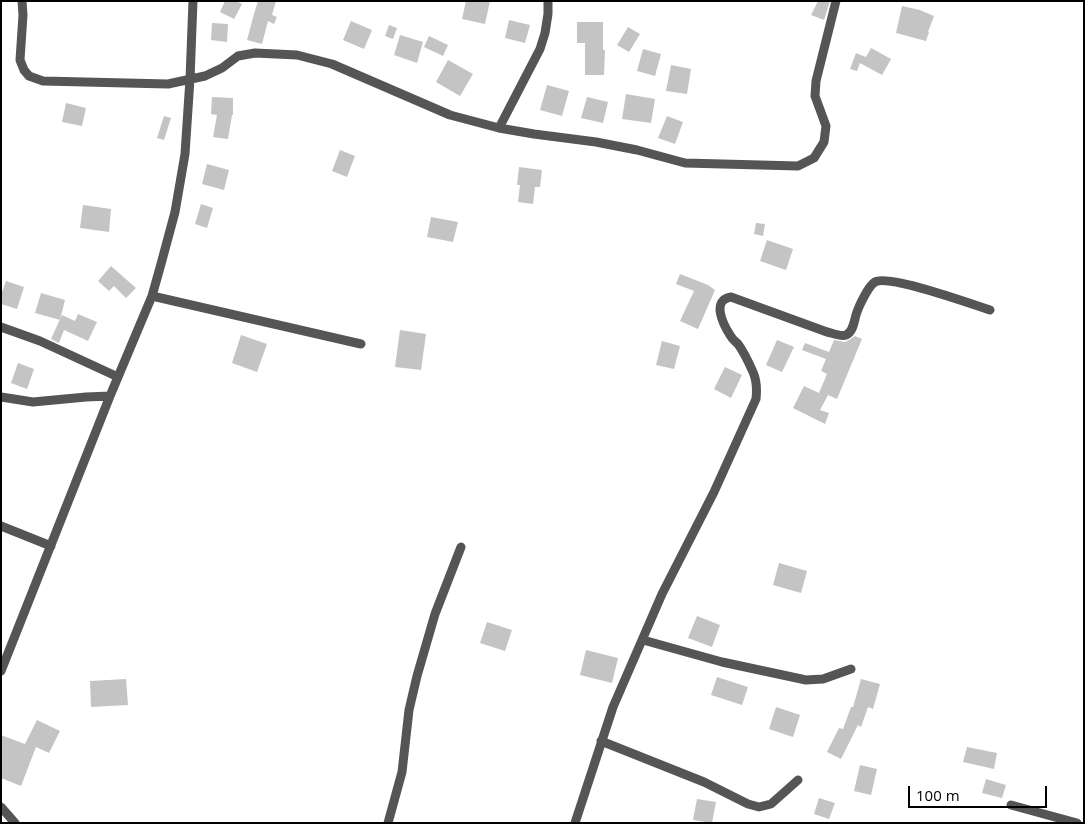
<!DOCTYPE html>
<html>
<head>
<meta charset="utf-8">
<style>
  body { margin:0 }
  #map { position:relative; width:1085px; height:824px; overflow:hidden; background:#fff; font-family:"Open Sans",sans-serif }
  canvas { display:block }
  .frame { position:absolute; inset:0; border:2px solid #000; pointer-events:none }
  .scale { position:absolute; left:908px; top:786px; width:139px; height:22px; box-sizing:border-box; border:2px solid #000; border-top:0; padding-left:6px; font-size:15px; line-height:18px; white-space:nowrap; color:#000; -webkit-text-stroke:4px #fff; paint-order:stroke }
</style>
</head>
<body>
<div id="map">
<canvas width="1085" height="824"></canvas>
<div class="frame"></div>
<div class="scale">100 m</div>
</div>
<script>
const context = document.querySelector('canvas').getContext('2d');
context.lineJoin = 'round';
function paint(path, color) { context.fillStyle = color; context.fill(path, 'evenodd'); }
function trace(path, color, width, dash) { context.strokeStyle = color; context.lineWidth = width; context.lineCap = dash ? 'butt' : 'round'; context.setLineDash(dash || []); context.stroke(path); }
paint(new Path2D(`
  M225,1h11l6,3 -8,15 -14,-7z
  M258,1h18l-4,14 5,2 -3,7 -6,-3 -6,23 -15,-4 7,-26z
  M466,1h24l-5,23 -23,-5z
  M818,1h12l-6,19 -13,-5z
  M902,6l18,4 14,6 -6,16h1l-3,9 -30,-8z
  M509,20l21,5 -5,18 -20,-5z
  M351,21l21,9 -8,19 -21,-9z
  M577,22h26v28h2l-1,25h-19v-32h-8z
  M212,23l16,1 -1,18 -16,-2z
  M389,25l8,3 -4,11 -8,-3z
  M628,27l12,7 -11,18 -12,-7z
  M400,35l23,7 -6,21 -23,-8z
  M429,36l19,9 -5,11 -19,-9z
  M871,48l20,11 -9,16 -22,-12 -3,8 -7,-2 6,-16 10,4z
  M643,49l18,5 -6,22 -18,-5z
  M448,60l25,14 -13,22 -24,-14z
  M671,65l20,4 -4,25 -21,-3z
  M547,85l22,6 -7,25 -22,-6z
  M626,94l29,5 -4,24 -29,-4z
  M212,97l21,1v17h-1l-4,24 -15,-2 4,-22 -6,-1z
  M587,97l21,5 -5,21 -22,-5z
  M66,103l20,5 -4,18 -20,-4z
  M164,116l7,2 -7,22 -7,-2z
  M667,116l16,6 -8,22 -17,-6z
  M340,150l15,6 -8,21 -15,-6z
  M207,164l22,6 -5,20 -22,-6z
  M519,167l23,3 -2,17h-5l-2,17 -15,-2 2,-17h-3z
  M201,204l12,4 -6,20 -12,-4z
  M83,205l28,4 -2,23 -29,-4z
  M431,217l27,5 -5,20 -26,-5z
  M756,223l9,1 -2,12 -9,-2z
  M767,240l26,9 -7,21 -26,-9z
  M111,266l25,22 -10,10 -12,-12 -5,5 -11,-10z
  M680,274l28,11 7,5 -17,39 -18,-8 14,-30 -18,-7z
  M6,281l18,6 -7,22 -16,-5v-9z
  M41,293l24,7 -5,20 -25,-7z
  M78,314l19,8 -9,19 -24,-11 -5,13 -8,-4 11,-24 13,6z
  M400,330l26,4 -5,36 -26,-3z
  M241,335l26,9 -10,28 -25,-9z
  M855,336l7,3 -25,60 -9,-4 -8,15 9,3 -4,11 -32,-16 11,-22 15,7 8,-19 -6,-3 5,-12 -24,-9 3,-7 24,9 5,-12 11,2 4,-2z
  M777,340l17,7 -12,25 -16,-7z
  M662,341l18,5 -6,23 -18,-4z
  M18,363l16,6 -7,20 -16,-6z
  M725,367l17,8 -11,23 -17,-9z
  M779,563l28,8 -6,22 -28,-8z
  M697,616l23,9 -8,22 -24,-9z
  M487,622l25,8 -7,21 -25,-8z
  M586,650l32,8 -6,25 -32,-8z
  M717,677l31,10 -6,18 -31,-10z
  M126,679l2,26 -37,2 -1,-26z
  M861,679l19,5 -7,25 -5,-2 -7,20 -3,-2 -17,34 -14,-7 12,-24 4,1 8,-22h2z
  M776,707l24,8 -7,22 -24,-8z
  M37,720l23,11 -11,22 -13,-6 -15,39 -20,-8v-43l24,9z
  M967,747l30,6 -3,16 -31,-7z
  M860,765l17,4 -6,26 -17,-4z
  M986,779l20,6 -4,13 -20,-5z
  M819,798l16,5 -6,16 -15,-5z
  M697,799l19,3 -4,21 -19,-3z`), '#c4c4c4');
trace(new Path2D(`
  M22,1l1,14 -3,45 4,10 5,6 14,5 125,3 37,-8 17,-8 16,-12 17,-3 42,2 35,9 118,51 49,13 35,6 62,8 41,8 48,13 113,3 16,-8 10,-16 2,-16 -11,-30 1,-15 20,-80
  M499,128l41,-79 5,-16 3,-19v-13
  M152,296l209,48
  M1,327l39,14 78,36
  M1,397l32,5 53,-5 24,-1
  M1,526l50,20
  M643,640l79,22 84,18 17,-1 28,-10
  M1,671l109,-275 42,-100 9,-32 14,-52 10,-58 5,-75 3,-78
  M601,741l103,41 44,22 11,3 12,-3 27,-24
  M1011,805l66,18
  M1,807l14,16
  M388,823l14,-51 7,-62 8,-34 18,-62 26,-67
  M575,823l38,-116 49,-113 52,-102 42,-93c1,-9 1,-18 -3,-27 -4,-9 -9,-20 -15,-28 -3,-3 -6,-5 -8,-9 -7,-11 -19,-35 1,-38l96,35c5,1 14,5 19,3 7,-3 8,-13 10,-20 2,-7 12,-29 19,-33 14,-8 96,22 115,28`), '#555', 9);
</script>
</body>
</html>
